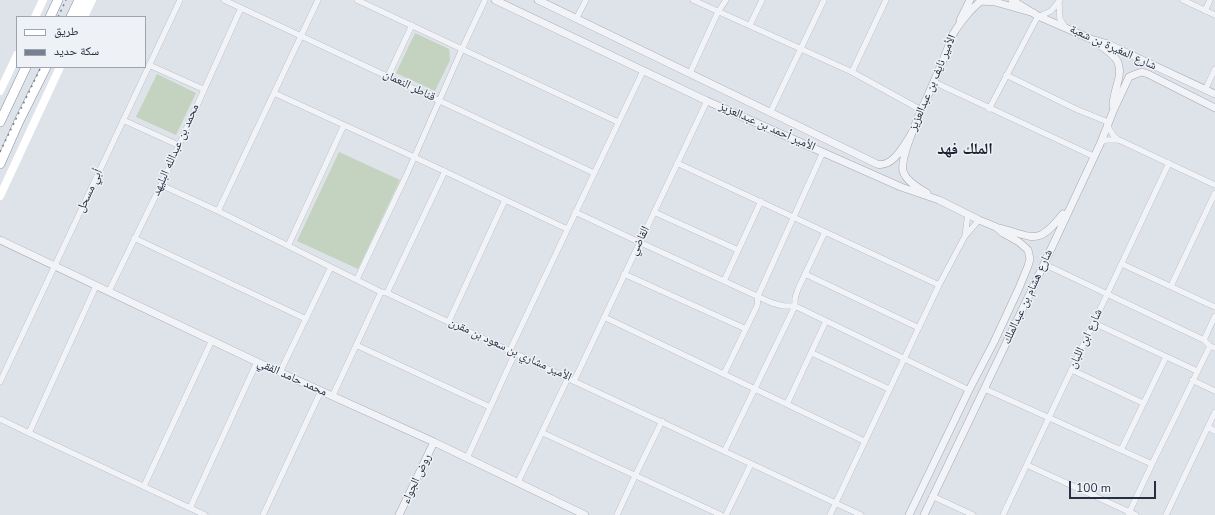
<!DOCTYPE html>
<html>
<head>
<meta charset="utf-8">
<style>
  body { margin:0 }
  #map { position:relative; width:1215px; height:515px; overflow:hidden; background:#dee2e9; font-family:"Nunito Sans","Noto Naskh Arabic",sans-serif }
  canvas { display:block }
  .legend { position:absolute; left:16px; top:16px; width:130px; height:52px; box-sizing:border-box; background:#eef1f6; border:1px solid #9ea4ad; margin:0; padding:5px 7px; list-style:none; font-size:12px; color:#263040 }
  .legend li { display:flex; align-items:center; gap:8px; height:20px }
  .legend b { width:20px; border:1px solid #9ea4ad }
  .scale { position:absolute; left:1069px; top:481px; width:87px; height:18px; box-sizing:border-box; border:2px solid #263040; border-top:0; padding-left:5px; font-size:12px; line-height:14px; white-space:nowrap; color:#263040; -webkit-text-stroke:3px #eef1f6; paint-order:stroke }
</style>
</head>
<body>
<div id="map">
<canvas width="1215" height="515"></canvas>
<ul class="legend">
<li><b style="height:5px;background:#fff"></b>طريق</li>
<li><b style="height:5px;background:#778193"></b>سكة حديد</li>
</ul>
<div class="scale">100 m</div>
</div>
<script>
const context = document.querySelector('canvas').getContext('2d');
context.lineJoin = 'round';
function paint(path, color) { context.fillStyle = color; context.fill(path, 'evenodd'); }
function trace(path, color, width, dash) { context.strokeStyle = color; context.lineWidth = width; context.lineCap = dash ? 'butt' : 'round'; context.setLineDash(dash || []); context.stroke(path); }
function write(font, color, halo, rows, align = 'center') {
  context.font = font + ' "Nunito Sans","Noto Naskh Arabic",sans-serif'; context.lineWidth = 3; context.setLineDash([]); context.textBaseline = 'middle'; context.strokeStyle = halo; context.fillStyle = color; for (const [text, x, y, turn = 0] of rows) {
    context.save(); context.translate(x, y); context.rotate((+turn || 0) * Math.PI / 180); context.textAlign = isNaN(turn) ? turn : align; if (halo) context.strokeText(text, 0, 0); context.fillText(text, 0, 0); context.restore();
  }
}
paint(new Path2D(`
  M415,33l34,16 1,11 -15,31 -39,-18z
  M157,74l39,19 -20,42 -40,-18z
  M339,152l61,28 -42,89 -61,-28z`), '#c4d3bf');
const minor = new Path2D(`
  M224,0l370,173
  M357,0l261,122
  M693,0l159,72 69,38
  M1183,0l32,15
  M1059,3l1,16 5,8
  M1205,11l5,-11
  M1040,16l11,-5 9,-11
  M576,19l10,-19
  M750,25l12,-25
  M149,65l54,24
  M852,72l34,-72
  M690,73l28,-61 8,-12
  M1006,75l72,35 30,12
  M388,76l24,-51
  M934,82l159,74
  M1205,90l10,-21
  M274,93l140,64 153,72
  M989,109l49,-93
  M771,111l53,-111
  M123,120l55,25
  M1107,125l6,10 5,5
  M1101,142l5,-2h13l96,45
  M677,163l262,122
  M161,185l57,26 163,81 6,1c60,28 120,57 180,85 98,45 196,91 294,137
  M218,211l100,-211
  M575,212l64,30 133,61 12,3h11l174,84
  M654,212l84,38
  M965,236l3,-22
  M134,238l172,81
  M288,246l56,-121
  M1044,264l160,76 6,6 5,2
  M1122,264l93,43
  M624,274l122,55
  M805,274l114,54
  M357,279l49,-103 56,-127 23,-49
  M724,281l37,-80
  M1171,286l44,-93
  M109,291l52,-106 80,-177
  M387,293l58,-122
  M604,317l260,124
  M449,321l56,-121
  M1094,323l103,48
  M1204,340l11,-24
  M356,345l134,62
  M510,350l133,-279
  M812,353l77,36
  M1072,370l71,33
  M280,372l51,-105
  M724,374l33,-68 1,-10 65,-144
  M1192,380l23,11
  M574,381l133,-280
  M0,382l180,-382
  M985,389l167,75
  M333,395l48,-103
  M787,404l39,-83
  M0,419l29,14 176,82
  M1208,427l7,4
  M29,433l67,-147
  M543,433l178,82
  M725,450l70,-144v-8l3,-9 27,-57
  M1121,450l45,-93
  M467,458l48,-105
  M1027,465l109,50
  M518,482l50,-104
  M144,486l68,-146
  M932,496l41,19
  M190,508l67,-146
  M263,515l58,-124
  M617,515l18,-39 27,-55
  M726,515l25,-51
  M830,515l109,-230 26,-49 14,-16
  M1003,515l166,-352
  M1128,515l24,-51 58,-118
  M1166,515l49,-103`);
const tertiary = new Path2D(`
  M495,0l212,101 194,86 38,13 40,20 17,7 7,6 16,9 9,8 2,9 -2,7 -9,22 -25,54 -25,48 -60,125
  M538,0l339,164c16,4 27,-19 35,-31
  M1012,0l26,16 53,23 17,5 107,50
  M960,20l10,-20
  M1096,42c18,14 29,18 21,43 -2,8 -4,13 -4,21
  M927,193c-9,-5 -21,-12 -24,-22 -4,-17 25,-74 32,-92 5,-11 10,-23 14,-34 2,-5 3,-10 6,-14 6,-10 17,-23 26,-30l14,1 39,11
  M1000,228c36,10 38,17 63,-14
  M0,240l257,122 177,80 151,73
  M399,515l35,-73
  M924,515l120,-251 57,-122 13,-33 15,-32 7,-3 6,-2 6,2 67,34`);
const trunk = new Path2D(`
  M50,17l8,-17
  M71,17l8,-17
  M0,122l26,-55
  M0,164l19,-43 27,-54`);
trace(minor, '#a3a9b3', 6);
trace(tertiary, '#a3a9b3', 8);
trace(trunk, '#858fa0', 10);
trace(minor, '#f1f3f7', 5.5);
trace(tertiary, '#f1f3f7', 7);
trace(new Path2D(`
  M35,17l8,-17
  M75,17l11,-17
  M84,17l8,-17
  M0,91l17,-36
  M0,196l60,-129`), '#fff', 8);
trace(trunk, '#fff', 9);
trace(new Path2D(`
  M58,17l8,-17
  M0,152l41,-85`), '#778193', 1.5, [2, 4]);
write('12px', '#263040', '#eef1f6', [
  ["شارع المغيرة بن شعبة",1113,48,24],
  ["الأمير نايف بن عبدالعزيز",933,83,-67],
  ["قناطر النعمان",409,86,26],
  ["الأمير أحمد بن عبدالعزيز",767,127,24],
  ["محمد بن عبدالله البليهد",176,150,-66],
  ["أبي مسحل",90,191,-65],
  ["القاضي",640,241,-64],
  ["شارع هشام بن عبدالملك",1028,297,-65],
  ["شارع ابن اللبان",1086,339,-65],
  ["الأمير مشاري بن سعود بن مقرن",510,350,25],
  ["محمد حامد الفقي",292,378,24],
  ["روض الجواء",417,479,-65]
]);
write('bold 16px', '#192131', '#eef1f6', [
  ["الملك فهد",965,150]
]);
</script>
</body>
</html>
